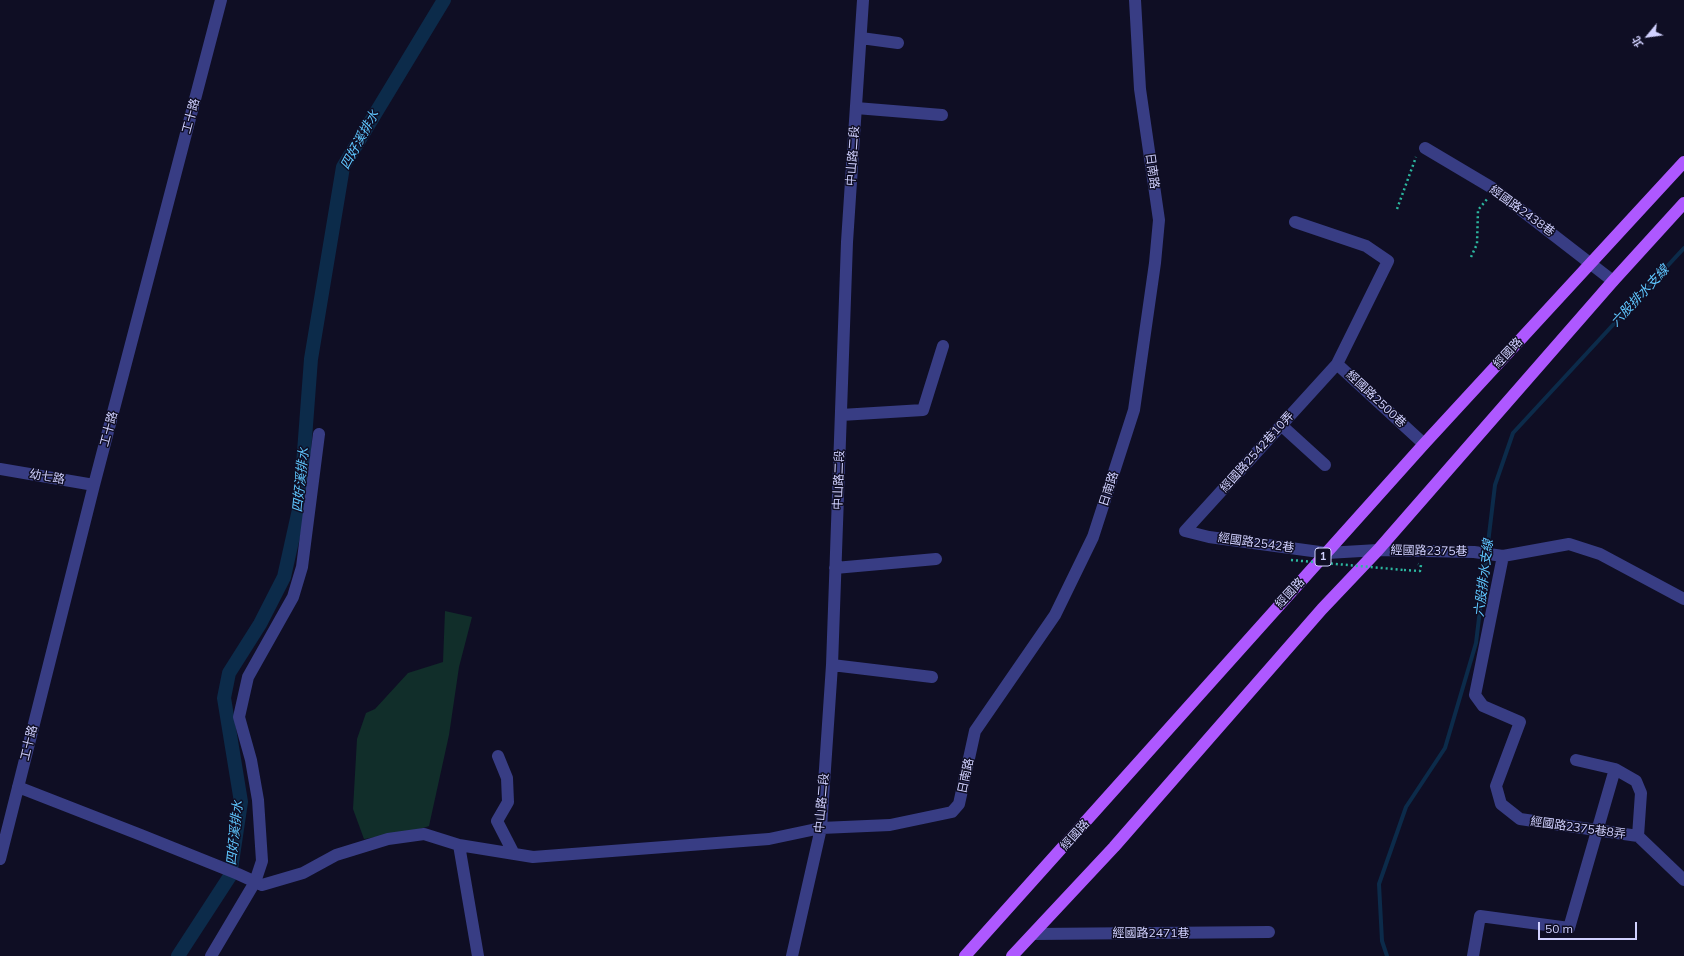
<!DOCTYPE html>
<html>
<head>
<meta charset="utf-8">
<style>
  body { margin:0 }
  #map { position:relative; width:1684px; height:956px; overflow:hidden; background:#0f0e24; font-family:Mulish,"Noto Sans TC",sans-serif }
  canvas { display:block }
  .north { position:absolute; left:1628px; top:16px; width:40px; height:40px; -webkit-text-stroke:3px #0f0e24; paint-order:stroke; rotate:241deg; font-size:11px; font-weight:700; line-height:16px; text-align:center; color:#d1d1ff }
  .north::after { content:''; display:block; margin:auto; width:14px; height:18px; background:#d1d1ff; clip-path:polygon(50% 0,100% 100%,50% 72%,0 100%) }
  .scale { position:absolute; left:1538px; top:922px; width:99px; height:18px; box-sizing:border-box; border:2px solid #d1d1ff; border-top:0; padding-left:5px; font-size:12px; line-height:14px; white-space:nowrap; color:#d1d1ff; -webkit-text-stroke:3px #0f0e24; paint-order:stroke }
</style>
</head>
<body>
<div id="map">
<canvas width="1684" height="956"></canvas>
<div class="north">北</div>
<div class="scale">50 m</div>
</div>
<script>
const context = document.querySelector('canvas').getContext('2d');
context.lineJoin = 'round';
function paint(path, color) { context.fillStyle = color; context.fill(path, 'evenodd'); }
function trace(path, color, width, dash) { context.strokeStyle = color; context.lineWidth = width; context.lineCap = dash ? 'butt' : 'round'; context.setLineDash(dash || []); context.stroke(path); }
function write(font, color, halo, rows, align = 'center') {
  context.font = font + ' Mulish,"Noto Sans TC",sans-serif'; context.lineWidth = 3; context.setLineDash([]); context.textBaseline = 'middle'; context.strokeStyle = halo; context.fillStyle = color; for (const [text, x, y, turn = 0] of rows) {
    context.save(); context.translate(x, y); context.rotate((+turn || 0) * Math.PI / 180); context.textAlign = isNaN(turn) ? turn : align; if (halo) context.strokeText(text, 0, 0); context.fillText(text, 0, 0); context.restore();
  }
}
paint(new Path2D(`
  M445,611l27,6 -13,50 -10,68 -20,91 -15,5 -50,8 -11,-30 4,-70 9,-26 9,-4 33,-36 35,-11z`), '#112e2a');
trace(new Path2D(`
  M1387,956l-5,-15 -3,-57 27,-77 39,-59 31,-105 19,-158 18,-52 171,-185`), '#0c2b4a', 4);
trace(new Path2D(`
  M178,956l52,-80 11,-74 -17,-104 5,-25 31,-49 24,-47 16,-72 11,-146 32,-192 101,-167`), '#0c2b4a', 14);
trace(new Path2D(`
  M1397,209l19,-52
  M1471,257l6,-13 1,-34 10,-12
  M1404,570l16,1 1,-6 -3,-1`), '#2cb8a0', 2.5, [2, 3]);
trace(new Path2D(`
  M861,38l37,5
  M856,108l86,7
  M1425,148l69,41 119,92
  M1295,222l71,24 22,15 -51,103
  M841,415l82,-5 20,-64
  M1281,425l44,40
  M1424,444l-87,-80 -152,167 24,6 118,16 51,-3 96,2 29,4 66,-12 31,10 84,45
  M0,469l94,16
  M1503,556l-28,139 8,11 37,16 -24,64 5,18 19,15 118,17 46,44
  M835,568l101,-9
  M832,665l100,12
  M498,756l9,22 1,24 -11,19 17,33
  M1576,760l39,9 21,12 5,12 -3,43
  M18,787l123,48 97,39 24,11 41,-12 33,-18 52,-16 36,-5 35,11 74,12 236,-18 52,-11 69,-3 62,-13 7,-8 16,-73 80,-116 38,-78 41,-127 21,-147 4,-43 -19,-131 -5,-89
  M459,845l19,111
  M0,859l94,-374 127,-485
  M1034,934l235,-2
  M211,956l44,-74 7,-21 -4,-61 -7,-40 -12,-43 9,-40 45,-80 9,-30 17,-133
  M792,956l29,-128 11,-163 15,-423 16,-242
  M1473,956l7,-40 89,12 46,-159`), '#383d84', 12);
trace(new Path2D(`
  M965,956l459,-512 260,-282
  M1012,956l102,-109 208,-238 56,-59 235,-269 71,-78`), '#ae58ff', 12);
trace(new Path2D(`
  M1291,560l113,10`), '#2cb8a0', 2.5, [2, 3]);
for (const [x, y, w] of [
  [1323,557,16]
]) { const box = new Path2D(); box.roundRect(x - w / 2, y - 9, w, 18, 3); context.fillStyle = '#0f0e24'; context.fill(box); trace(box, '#d1d1ff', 1); }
write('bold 11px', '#d1d1ff', null, [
  ["1",1323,557]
]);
write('12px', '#d1d1ff', '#0f0e24', [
  ["工十路",191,116,-75],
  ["中山路二段",853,156,-86],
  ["日南路",1152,171,82],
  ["經國路2438巷",1522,211,36],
  ["經國路",1508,353,-47],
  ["經國路2500巷",1376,399,43],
  ["工十路",109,429,-75],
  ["經國路2542巷10弄",1257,452,-48],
  ["幼七路",47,477,10],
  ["中山路二段",839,480,-88],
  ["日南路",1109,489,-72],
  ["經國路2542巷",1256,543,8],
  ["經國路2375巷",1429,551,1],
  ["經國路",1290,593,-47],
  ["工十路",29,743,-76],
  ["日南路",966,776,-78],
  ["中山路二段",822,803,-85],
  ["經國路2375巷8弄",1578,828,8],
  ["經國路",1075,835,-48],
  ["經國路2471巷",1151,933]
]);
write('italic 13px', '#5fc7ff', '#0f0e24', [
  ["四好溪排水",360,140,-61],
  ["六股排水支線",1640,296,-47],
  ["四好溪排水",301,480,-84],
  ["六股排水支線",1484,578,-83],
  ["四好溪排水",235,833,-84]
]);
</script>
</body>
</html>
